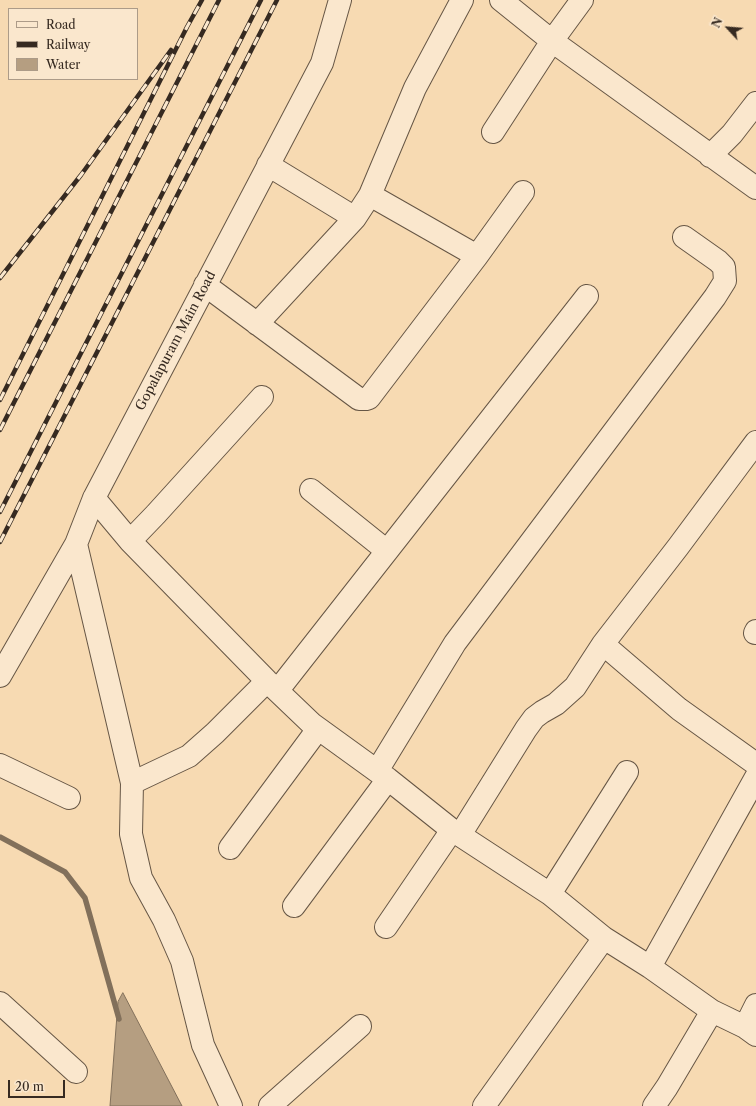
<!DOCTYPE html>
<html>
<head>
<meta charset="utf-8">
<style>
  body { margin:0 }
  #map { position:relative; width:756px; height:1106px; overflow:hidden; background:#f7dab2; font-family:"Libre Caslon Text",serif }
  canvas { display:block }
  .legend { position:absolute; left:8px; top:8px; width:130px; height:72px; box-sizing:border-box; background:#fae7cd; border:1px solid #ac9b88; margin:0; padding:5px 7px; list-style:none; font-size:12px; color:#362a21 }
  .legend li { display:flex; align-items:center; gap:8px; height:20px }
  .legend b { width:20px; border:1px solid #ac9b88 }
  .north { position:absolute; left:708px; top:8px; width:40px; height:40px; -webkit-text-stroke:3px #fae7cd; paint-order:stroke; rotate:296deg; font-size:11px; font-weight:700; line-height:16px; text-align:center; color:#362a21 }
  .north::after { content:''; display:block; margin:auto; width:14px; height:18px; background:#362a21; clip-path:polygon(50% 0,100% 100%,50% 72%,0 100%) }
  .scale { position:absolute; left:8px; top:1080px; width:57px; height:18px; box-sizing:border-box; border:2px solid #362a21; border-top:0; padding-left:5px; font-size:12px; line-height:14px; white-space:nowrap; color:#362a21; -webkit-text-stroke:3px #fae7cd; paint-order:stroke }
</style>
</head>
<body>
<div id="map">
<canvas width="756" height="1106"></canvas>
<ul class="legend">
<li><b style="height:5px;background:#fae7cd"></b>Road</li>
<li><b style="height:5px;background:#362a21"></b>Railway</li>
<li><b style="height:11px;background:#b59e81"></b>Water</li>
</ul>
<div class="north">N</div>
<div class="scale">20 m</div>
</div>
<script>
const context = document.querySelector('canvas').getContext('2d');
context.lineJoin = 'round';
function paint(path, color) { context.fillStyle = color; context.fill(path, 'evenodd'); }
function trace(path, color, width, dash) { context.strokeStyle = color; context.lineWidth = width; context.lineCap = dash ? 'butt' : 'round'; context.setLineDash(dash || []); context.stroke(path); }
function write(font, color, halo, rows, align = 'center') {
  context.font = font + ' "Libre Caslon Text",serif'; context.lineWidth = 3.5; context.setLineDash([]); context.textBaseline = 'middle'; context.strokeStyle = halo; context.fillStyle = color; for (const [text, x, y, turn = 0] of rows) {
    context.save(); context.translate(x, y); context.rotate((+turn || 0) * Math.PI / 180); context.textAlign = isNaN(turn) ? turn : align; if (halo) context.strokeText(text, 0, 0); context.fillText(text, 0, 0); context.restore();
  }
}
const water = new Path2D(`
  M123,993l59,113h-72l8,-104z`);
paint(water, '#b59e81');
trace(water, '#82705b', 1);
trace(new Path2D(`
  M0,837l65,35 20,26 34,121`), '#82705b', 5.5);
const minor = new Path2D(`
  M501,0l51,41 204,147
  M493,132l59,-91 30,-41
  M710,156l22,-22 24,-31
  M268,165l87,53
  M370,195l107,61
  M205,285l154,114h7l3,-1 108,-142 46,-64
  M257,324l98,-106 15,-23 45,-107 47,-88
  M311,490l76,61
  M94,498l36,43 137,140 45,43 76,55 64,51 98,64 54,44 46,29 62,44 33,16 11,8
  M130,541l26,-27 106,-117
  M76,544l56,239 -1,51 10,44 23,42 18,41 21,84 28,61
  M756,631l-1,2h1
  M603,644l76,65 77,55
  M0,676l76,-132 18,-46 228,-435 18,-63
  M278,690l309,-394
  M0,765l69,33
  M377,771l78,-128 260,-346 10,-16 -1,-14 -6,-6 -34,-24
  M132,783l57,-27 26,-23 52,-52
  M460,835l66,-106 8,-11 8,-6 14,-8 19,-17 28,-43 75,-97 78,-105
  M230,848l88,-119
  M550,894l77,-122
  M294,906l94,-127
  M386,927l66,-97
  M650,967l106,-190
  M0,1003l76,69
  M745,1027l11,-22
  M270,1106l90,-80
  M484,1106l120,-168
  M654,1106l13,-19 45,-76`);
trace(minor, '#665645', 24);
trace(minor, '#fae7cd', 22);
const rail = new Path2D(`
  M0,278l81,-103 90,-125
  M0,400l187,-373 15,-27
  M0,430l219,-430
  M0,512l261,-512
  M0,542l277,-542`);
trace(rail, '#362a21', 4.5);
trace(rail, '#fae7cd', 3, [9]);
write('13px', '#362a21', '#fae7cd', [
  ["Gopalapuram Main Road",176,341,-62]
]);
</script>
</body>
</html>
